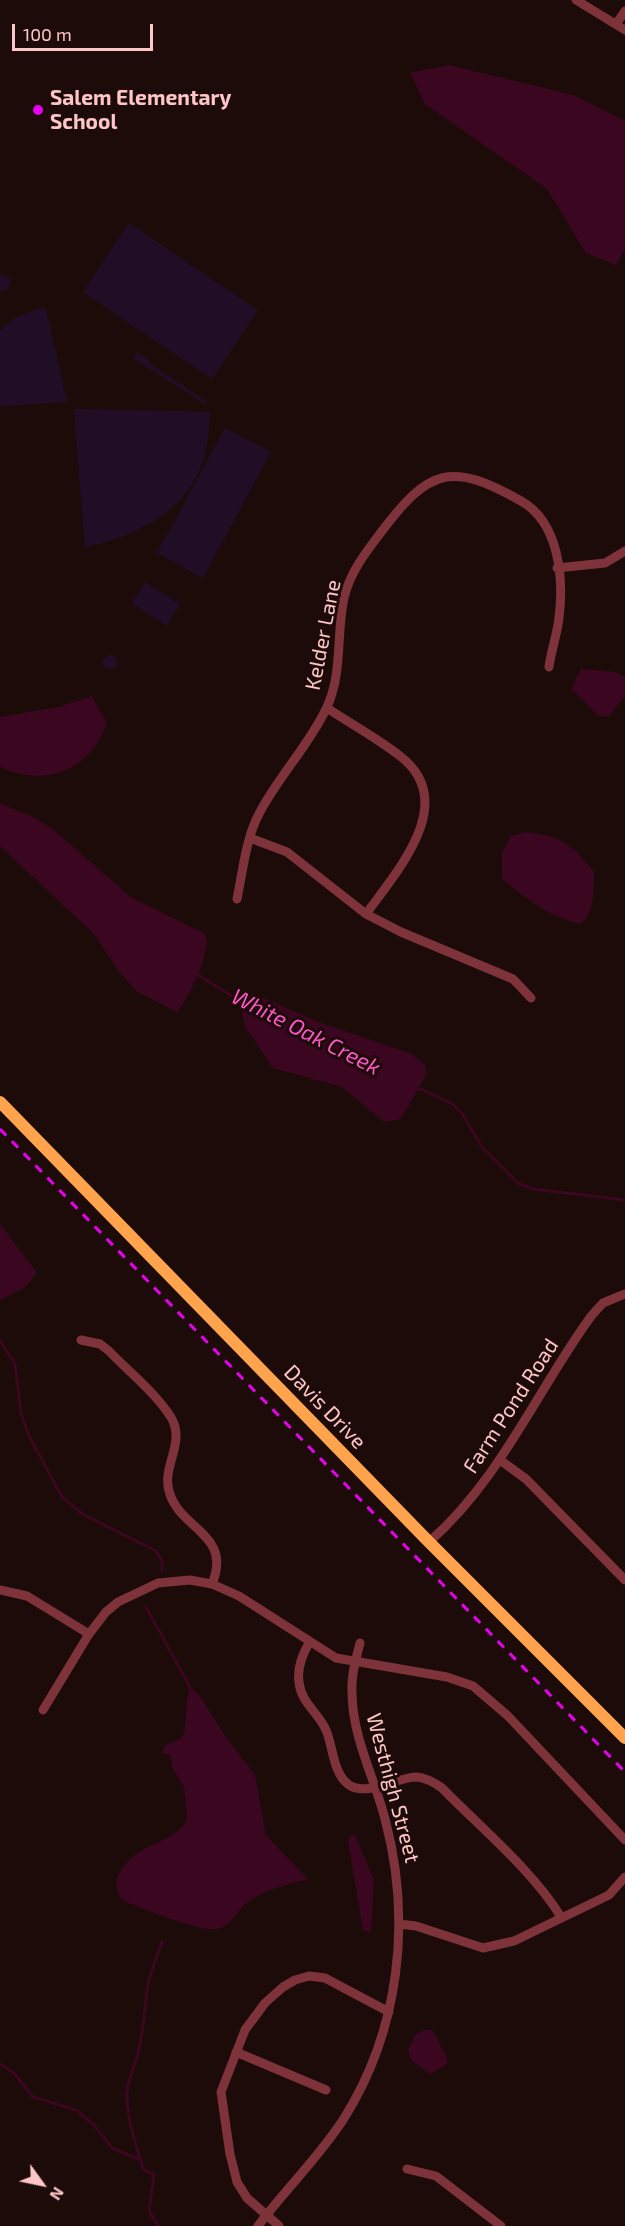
<!DOCTYPE html>
<html>
<head>
<meta charset="utf-8">
<style>
  body { margin:0 }
  #map { position:relative; width:625px; height:2226px; overflow:hidden; background:#1d0b0a; font-family:"Exo 2",sans-serif }
  canvas { display:block }
  .north { position:absolute; left:12px; top:2154px; width:60px; height:60px; -webkit-text-stroke:4px #1d0b0a; paint-order:stroke; rotate:123deg; font-size:16px; font-weight:700; line-height:24px; text-align:center; color:#ffc6c7 }
  .north::after { content:''; display:block; margin:auto; width:21px; height:27px; background:#ffc6c7; clip-path:polygon(50% 0,100% 100%,50% 72%,0 100%) }
  .scale { position:absolute; left:12px; top:24px; width:141px; height:27px; box-sizing:border-box; border:3px solid #ffc6c7; border-top:0; padding-left:8px; font-size:18px; line-height:21px; white-space:nowrap; color:#ffc6c7; -webkit-text-stroke:4px #1d0b0a; paint-order:stroke }
</style>
</head>
<body>
<div id="map">
<canvas width="625" height="2226"></canvas>
<div class="north">N</div>
<div class="scale">100 m</div>
</div>
<script>
const context = document.querySelector('canvas').getContext('2d');
context.lineJoin = 'round';
function paint(path, color) { context.fillStyle = color; context.fill(path, 'evenodd'); }
function trace(path, color, width, dash) { context.strokeStyle = color; context.lineWidth = width; context.lineCap = dash ? 'butt' : 'round'; context.setLineDash(dash || []); context.stroke(path); }
function write(font, color, halo, rows, align = 'center') {
  context.font = font + ' "Exo 2",sans-serif'; context.lineWidth = 6; context.setLineDash([]); context.textBaseline = 'middle'; context.strokeStyle = halo; context.fillStyle = color; for (const [text, x, y, turn = 0] of rows) {
    context.save(); context.translate(x, y); context.rotate((+turn || 0) * Math.PI / 180); context.textAlign = isNaN(turn) ? turn : align; if (halo) context.strokeText(text, 0, 0); context.fillText(text, 0, 0); context.restore();
  }
}
paint(new Path2D(`
  M129,223l129,87 -46,69 -129,-87z
  M0,275l7,1 3,4 -1,8 -9,3z
  M46,308l21,94 -67,4v-76c14,-14 27,-18 46,-22z
  M137,352l13,9 -1,2 58,39 -2,2 -72,-46z
  M74,409l136,3c-1,17 -2,34 -7,50 -17,50 -70,76 -118,85z
  M225,428l46,24 -68,126 -46,-25z
  M145,582l35,22 -13,22 -35,-22z
  M103 662a7 7 0 1 1 14 0a7 7 0 1 1-14 0Z`), '#220d27');
paint(new Path2D(`
  M449,65l124,30 52,26v128l-9,16 -30,-12 -39,-64 -122,-85 -15,-31z
  M581,669l34,3 10,5v19l-16,20 -9,1 -29,-28z
  M92,696l15,27c-17,48 -62,65 -107,44v-50l59,-10z
  M0,803l35,15 19,12 78,68 72,35c11,13 -16,66 -27,79l-41,-21 -19,-22 -22,-34 -95,-89z
  M526,832c35,4 46,12 68,40 0,18 1,39 -13,52 -31,-6 -55,-26 -79,-45v-26l9,-17z
  M236,986l85,37 91,31 13,11 1,10 -25,44 -17,3 -42,-35 -69,-19 -28,-41z
  M0,1224l37,49 -13,15 -24,12z
  M191,1687l11,12 23,37 30,39 11,60 42,44c-21,6 -43,10 -60,23 -11,8 -16,24 -31,27 -17,3 -79,-21 -96,-30 -6,-12 -7,-18 1,-30 19,-29 54,-25 65,-50l-3,-32 -12,-20 -2,-12 -8,-2 3,-8 16,-6c9,-16 1,-33 10,-52z
  M355,1835l19,45 -3,50 -4,2 -4,-2 -15,-89 2,-5z
  M425,2030h8l14,28v6l-17,10 -19,-14 -3,-10 8,-16z`), '#3a0620');
trace(new Path2D(`
  M195,973l45,28
  M416,1087l35,16 10,9 21,35 36,36 15,6 92,11
  M0,1341l15,23 6,50 8,22 33,61 22,18 72,36 6,10v9
  M146,1607l45,82
  M0,2064l14,9 19,24 43,13 18,15 18,23 29,12
  M158,2226l-9,-15 5,-36 -11,-6c-6,-23 -17,-51 -16,-76 1,-16 9,-29 12,-44 4,-20 6,-39 8,-59 2,-16 10,-33 15,-48`), '#3a0620', 3);
trace(new Path2D(`
  M576,0l49,30
  M616,24l9,-13
  M557,568l48,-5 20,-12
  M250,838l37,14 79,62c31,-43 94,-112 34,-158 -23,-18 -49,-32 -73,-48
  M237,899c6,-29 9,-62 23,-87 19,-36 49,-67 66,-103 17,-34 10,-75 18,-111 6,-26 22,-46 38,-67 47,-62 69,-70 139,-30 38,21 43,77 38,117 -2,17 -8,33 -10,49
  M366,914l35,18 112,47 18,19
  M81,1340l19,4 9,7c20,21 48,43 63,68 13,25 -10,47 -3,72 10,39 64,42 43,93
  M500,1460l26,19 99,101
  M429,1542c72,-63 108,-152 163,-227l11,-12 22,-9
  M0,1590l27,6 62,38
  M309,1643c-7,12 -12,25 -10,39 2,21 19,30 27,48 7,16 7,44 23,55 18,12 48,-8 68,-8 10,1 18,6 25,11 38,39 91,83 119,129
  M43,1710l46,-76 17,-22 12,-10 40,-19 32,-3 22,4 27,12 97,62 111,19 26,9 35,30 117,124
  M399,1924l17,2 67,22 31,-7 95,-46 16,-18
  M236,2052l90,38
  M407,2169l29,7 65,50
  M258,2226c27,-36 60,-68 85,-106 57,-90 69,-200 42,-301 -11,-42 -33,-83 -33,-127 -1,-17 4,-33 8,-49
  M279,2226l-32,-28 -10,-16 -7,-28 -9,-62 24,-62 20,-27 18,-16 12,-7 14,-4 16,2 64,34`), '#7e323a', 9);
trace(new Path2D(`
  M0,1102l429,440 196,196`), '#ffa44d', 12);
trace(new Path2D(`
  M0,1129l625,643`), '#e800f1', 3, [9, 8]);
for (const [x, y, r, color] of [
  [38,110,6,"#e800f1"]
]) { const dot = new Path2D(); dot.arc(x, y, r, 0, 2 * Math.PI); context.fillStyle = color; context.fill(dot); trace(dot, '#1d0b0a', 2); }
write('bold 21px', '#ffc6c7', '#1d0b0a', [
  ["Salem Elementary",50,98],
  ["School",50,122]
], 'left');
write('21px', '#ffc6c7', '#1d0b0a', [
  ["Kelder Lane",323,635,-79],
  ["Farm Pond Road",511,1406,-57],
  ["Davis Drive",325,1407,46],
  ["Westhigh Street",393,1788,75]
]);
write('italic 22px', '#ff54c7', '#1d0b0a', [
  ["White Oak Creek",306,1032,27]
]);
</script>
</body>
</html>
